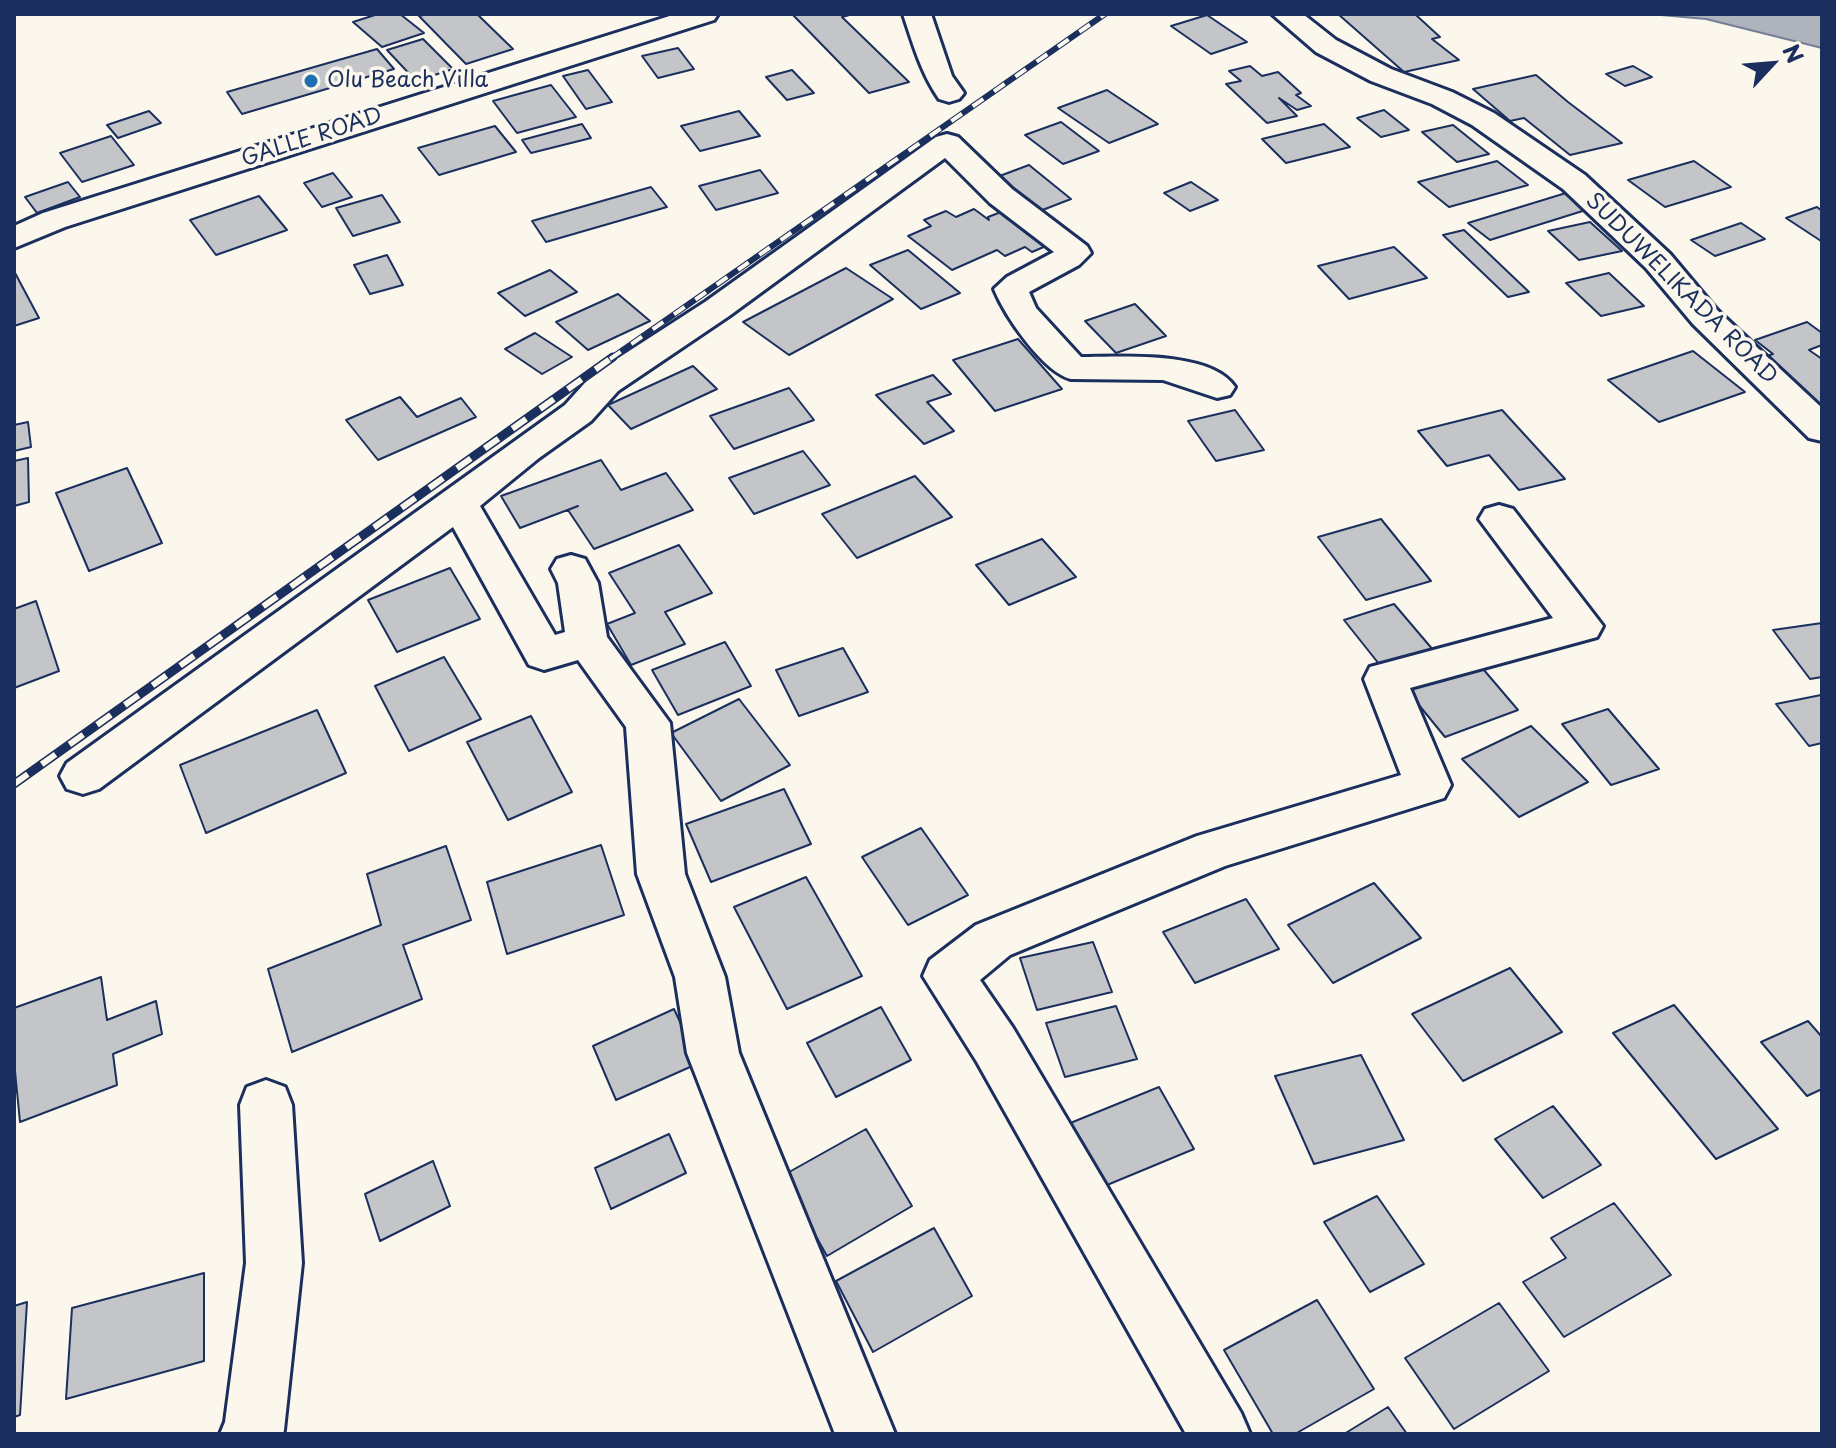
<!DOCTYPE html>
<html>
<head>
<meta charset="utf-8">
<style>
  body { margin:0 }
  #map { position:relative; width:1836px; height:1448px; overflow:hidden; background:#fbf7ec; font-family:"Playpen Sans",sans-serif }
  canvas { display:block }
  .frame { position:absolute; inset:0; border:16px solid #1b2f5e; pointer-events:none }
  .north { position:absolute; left:1732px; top:24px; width:80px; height:80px; -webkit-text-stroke:6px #fbf7ec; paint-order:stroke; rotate:64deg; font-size:22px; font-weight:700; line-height:32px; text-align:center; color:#1b2f5e }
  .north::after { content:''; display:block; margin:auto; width:28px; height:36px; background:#1b2f5e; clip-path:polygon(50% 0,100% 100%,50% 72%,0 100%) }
</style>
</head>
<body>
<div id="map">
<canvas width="1836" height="1448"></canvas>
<div class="frame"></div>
<div class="north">N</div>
</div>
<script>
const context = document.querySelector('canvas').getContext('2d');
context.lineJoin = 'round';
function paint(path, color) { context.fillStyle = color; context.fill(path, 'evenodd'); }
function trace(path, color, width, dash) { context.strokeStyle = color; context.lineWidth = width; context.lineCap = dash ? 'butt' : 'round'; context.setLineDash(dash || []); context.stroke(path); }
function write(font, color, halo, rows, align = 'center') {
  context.font = font + ' "Playpen Sans",sans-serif'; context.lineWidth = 7; context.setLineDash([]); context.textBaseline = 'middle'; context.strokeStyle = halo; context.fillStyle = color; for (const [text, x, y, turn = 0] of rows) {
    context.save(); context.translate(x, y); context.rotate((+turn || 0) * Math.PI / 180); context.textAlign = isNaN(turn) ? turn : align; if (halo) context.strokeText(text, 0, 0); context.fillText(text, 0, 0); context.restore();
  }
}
const water = new Path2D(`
  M1650,14h172v34l-116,-29z`);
paint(water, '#afb3bb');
trace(water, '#747e96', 2);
const building = new Path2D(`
  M378,14h22l24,19 -42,14 -29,-25z
  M428,14h49l36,35 -47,15 -47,-48z
  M853,14l-11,3 67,65 -40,11 -76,-78z
  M1338,14l78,1 24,22 -8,2 27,21 -55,12z
  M1207,15l40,27 -36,12 -40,-28z
  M423,39l30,30 -37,12 -29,-31z
  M678,48l16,21 -36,9 -16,-22z
  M377,49l17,20 -152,45 -15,-22z
  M1250,66l12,10 16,-4 23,21 -5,2 15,11 -14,4 -18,-12 18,18 -30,7 -41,-39 15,-3 -12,-10z
  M1633,66l19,11 -27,9 -19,-12z
  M588,70l24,32 -26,7 -23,-33z
  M792,70l22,23 -27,7 -21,-23z
  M1536,75l32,27 54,41 -52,12 -46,-37 -14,3 -37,-32z
  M551,85l25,32 -59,16 -24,-32z
  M1107,90l51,34 -49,19 -51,-35z
  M1384,110l25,20 -28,7 -24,-19z
  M149,111l12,12 -43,15 -11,-13z
  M739,111l21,25 -60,15 -19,-25z
  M1061,122l38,29 -36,13 -38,-29z
  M582,124l9,14 -60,15 -9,-13z
  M1324,124l26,23 -64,16 -24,-24z
  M1453,125l36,29 -32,8 -35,-30z
  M495,126l21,26 -77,23 -21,-27z
  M111,136l23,29 -52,17 -22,-29z
  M1497,161l31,24 -79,22 -31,-25z
  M1694,161l37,26 -66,20 -37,-27z
  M1029,165l42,34 -31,12 -43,-34z
  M760,170l18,23 -62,17 -17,-24z
  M333,173l19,24 -30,10 -18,-24z
  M68,182l12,15 -43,16 -12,-16z
  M1191,182l27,18 -28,11 -26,-18z
  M651,187l16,20 -121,35 -14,-21z
  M1566,193l23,16 -99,31 -22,-17z
  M382,195l18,27 -47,14 -17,-28z
  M259,196l28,34 -71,25 -26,-35z
  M1817,207l5,4 -1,30 -35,-23z
  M974,209l15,11 -1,-3 21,-8 44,34 -21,9 -7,-5 -20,9 -8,-6 -45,20 -44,-34 23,-10 -7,-6 22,-9 10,6z
  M1590,222l32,29 -43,9 -31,-29z
  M1741,223l24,16 -50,17 -24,-16z
  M1464,230l65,62 -21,5 -65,-62z
  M1394,247l33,31 -78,21 -31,-33z
  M908,250l52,43 -39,16 -51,-44z
  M387,255l16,30 -33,9 -16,-29z
  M846,268l47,31 -104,56 -46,-33z
  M550,270l27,22 -52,24 -27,-23z
  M14,271l25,47 -25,8z
  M1609,273l35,33 -43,10 -35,-33z
  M618,294l32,27 -62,29 -32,-28z
  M1135,304l31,32 -50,17 -31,-32z
  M1807,322l15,11v12l-13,5 13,9v46l-61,-47 12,-4 -18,-14z
  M535,333l37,24 -30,17 -37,-25z
  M1018,339l44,50 -67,22 -42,-51z
  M1693,351l52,41 -86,30 -51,-42z
  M693,366l24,23 -86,40 -23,-24z
  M933,375l18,19 -24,8 27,29 -30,13 -48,-49z
  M789,388l25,32 -80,29 -24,-33z
  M400,397l17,20 44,-19 15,19 -98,43 -32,-40z
  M1235,410l29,40 -48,11 -28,-40z
  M1502,410l63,69 -46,11 -30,-35 -42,11 -29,-35z
  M28,422l3,25 -17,4v-26z
  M803,451l27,34 -76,29 -25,-36z
  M28,458l1,44 -15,4v-45z
  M601,460l20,30 45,-17 27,37 -99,39 -26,-39 10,-4 -58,22 -19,-32z
  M127,468l35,75 -73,28 -33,-78z
  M915,476l37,41 -95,41 -35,-44z
  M1381,519l50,62 -65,19 -48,-63z
  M1042,539l34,38 -67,28 -33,-40z
  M679,545l33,48 -47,19 20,32 -54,21 -24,-41 28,-11 -26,-40z
  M450,568l30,51 -83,33 -29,-52z
  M36,601l23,70 -45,17v-79z
  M1394,604l40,47 -51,18 -39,-49z
  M1822,623v54l-12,2 -37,-49z
  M725,642l26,44 -73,29 -26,-45z
  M843,648l25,44 -69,24 -23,-46z
  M444,657l37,62 -72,32 -34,-65z
  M1478,663l40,47 -73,27 -40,-49z
  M1821,695l1,48 -13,3 -33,-42z
  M739,699l51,66 -69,36 -50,-68z
  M1608,709l51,60 -48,16 -49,-61z
  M317,710l29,63 -140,60 -26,-68z
  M531,716l41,76 -64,28 -41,-78z
  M1531,726l57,56 -69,35 -57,-58z
  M784,789l27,55 -100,38 -25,-58z
  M921,828l47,67 -60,30 -46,-68z
  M601,845l23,70 -117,39 -20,-72z
  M446,846l25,74 -68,25 19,54 -130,53 -24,-83 113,-44 -14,-51z
  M806,877l56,99 -75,33 -53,-102z
  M1374,883l47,55 -88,45 -45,-58z
  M1246,899l33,50 -84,34 -32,-51z
  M1093,942l19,50 -75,18 -17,-52z
  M1510,968l52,64 -99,49 -51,-67z
  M101,977l6,43 49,-19 6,33 -49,20 4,31 -97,37 -6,-61v-53z
  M1674,1005l104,124 -62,30 -103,-126z
  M1116,1006l21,53 -72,18 -19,-54z
  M881,1007l30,53 -75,37 -29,-54z
  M674,1009l25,54 -83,37 -23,-54z
  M1808,1021l14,16v52l-15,7 -46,-54z
  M1361,1055l43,85 -90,24 -39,-88z
  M1159,1087l35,62 -99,41 -32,-64z
  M1553,1106l48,59 -58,33 -48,-59z
  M866,1129l46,77 -85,50 -45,-80z
  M669,1134l17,39 -75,36 -16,-41z
  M433,1161l17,45 -70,35 -15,-47z
  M1377,1196l47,68 -54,28 -46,-70z
  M1614,1203l57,72 -107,62 -41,-55 43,-24 -15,-20z
  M934,1228l38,68 -99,56 -37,-71z
  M204,1273v88l-138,38 6,-91z
  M1317,1300l57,89 -79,45h-22l-49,-84z
  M27,1302l-7,113 -6,2v-111z
  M1499,1303l50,68 -95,58 -49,-71z
  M1388,1407l19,27h-63z`);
paint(building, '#c3c5c9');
trace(building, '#1b2f5e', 2);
const minor = new Path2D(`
  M903,14h28l21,62 12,17 -5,6 -10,3 -10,-3c-18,-26 -26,-55 -36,-85z
  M1272,14h31l33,26 55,29 61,23 42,21 91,62 85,79 47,56 105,98v33l-13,-3 -116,-114 -47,-56 -83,-79 -91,-64 -40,-21 -61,-23 -55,-29z
  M947,134l11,3 54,52 75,57 4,7 -12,12 -50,27 7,16 45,49c38,0 130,-7 154,30l-5,8 -13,3 -54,-18 -92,-1c-28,-7 -66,-63 -77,-90l13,-12 47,-25 -64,-49 -45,-45 -216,158 -111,75 -27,30 -52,37 -59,48 75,129 10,-3 -7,-49 -7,-14 6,-10 14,-4 14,4 13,24 9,54 63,86 15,151 40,103 14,76 156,381h-60l-148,-381 -12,-76 -38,-103 -11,-147 -48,-67 -34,10 -15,-5 -76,-138 -354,262 -16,5 -16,-5 -7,-13 7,-13 498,-358 27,-30 113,-73 231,-165z
  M1499,505l14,4 90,117 -6,11 -187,51 41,97 -7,13 -219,68 -215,89 -30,25 33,48 228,385 9,21h-64l-209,-372 -54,-86 7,-16 46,-35 221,-89 204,-61 -37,-96 6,-12 183,-49 -74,-99 6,-10z
  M266,1080l19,7 7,18 10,158 -18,167 -1,4h-63l5,-12 21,-159 -6,-158 7,-18z`);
const trunk = new Path2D(`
  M676,14h42l-4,6 -649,207 -51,21v-22l29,-13z`);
trace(minor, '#1b2f5e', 6);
trace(trunk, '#1b2f5e', 6);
paint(minor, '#fbf7ec');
paint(trunk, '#fbf7ec');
const railFar1 = new Path2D(`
  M610,359l495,-345`);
const rail = new Path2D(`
  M14,784l599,-427`);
trace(railFar1, '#1b2f5e', 6);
trace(rail, '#1b2f5e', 9);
trace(railFar1, '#fbf7ec', 4, [13]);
trace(rail, '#fbf7ec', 6, [17]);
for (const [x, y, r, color] of [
  [311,81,8,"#1f6fb2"]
]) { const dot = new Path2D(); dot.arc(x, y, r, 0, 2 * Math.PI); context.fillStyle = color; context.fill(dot); trace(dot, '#fbf7ec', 3); }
write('22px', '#1b2f5e', '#fbf7ec', [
  ["Olu Beach Villa",327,81]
], 'left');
write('22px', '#1b2f5e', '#fbf7ec', [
  ["GALLE ROAD",312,138,-18],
  ["SUDUWELIKADA ROAD",1681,289,45]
]);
</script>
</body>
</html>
